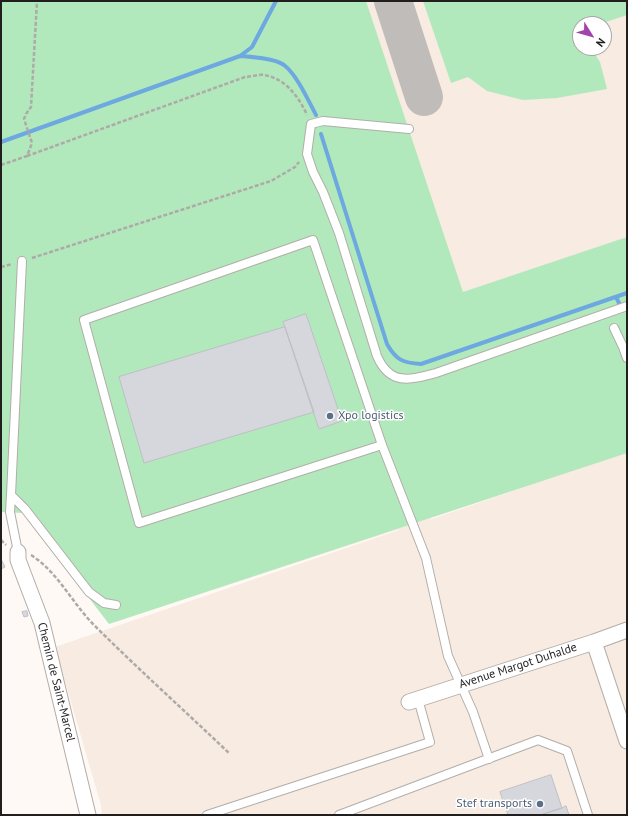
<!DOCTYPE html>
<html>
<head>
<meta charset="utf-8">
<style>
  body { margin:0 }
  #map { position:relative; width:628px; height:816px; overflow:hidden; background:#fef9f5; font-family:"PT Sans",sans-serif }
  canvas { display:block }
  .frame { position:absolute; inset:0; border:2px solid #211f1e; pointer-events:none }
  .north { position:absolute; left:572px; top:16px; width:40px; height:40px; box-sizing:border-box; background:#fff; border:1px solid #a6a5a5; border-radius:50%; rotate:127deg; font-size:11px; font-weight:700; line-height:16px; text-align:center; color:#211f1e }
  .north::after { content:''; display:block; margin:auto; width:14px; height:18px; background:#a344ac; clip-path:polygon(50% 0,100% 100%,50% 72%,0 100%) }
</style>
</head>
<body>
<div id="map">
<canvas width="628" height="816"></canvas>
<div class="frame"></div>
<div class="north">N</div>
</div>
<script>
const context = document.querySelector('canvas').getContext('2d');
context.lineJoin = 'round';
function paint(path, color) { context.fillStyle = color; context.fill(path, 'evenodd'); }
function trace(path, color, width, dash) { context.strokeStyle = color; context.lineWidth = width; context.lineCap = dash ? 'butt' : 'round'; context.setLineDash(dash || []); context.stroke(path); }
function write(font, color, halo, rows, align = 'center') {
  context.font = font + ' "PT Sans",sans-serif'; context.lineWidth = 3; context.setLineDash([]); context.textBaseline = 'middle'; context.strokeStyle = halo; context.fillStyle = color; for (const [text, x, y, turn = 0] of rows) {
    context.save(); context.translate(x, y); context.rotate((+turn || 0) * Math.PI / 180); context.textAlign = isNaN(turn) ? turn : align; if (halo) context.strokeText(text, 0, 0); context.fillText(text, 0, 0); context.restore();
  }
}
paint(new Path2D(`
  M1,1h626v814h-525l-1,-10 -46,-158 344,-117v-1l-290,95 -85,-111 -23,-1zM580,24h24v24h-24zM536,483l-104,36h-1v-1z`), '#f7ebe2');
paint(new Path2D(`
  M1,1h365l97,291 164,-55v216l-518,171 -85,-111 -23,-1z
  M423,1h204v14l-27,9h-20v24h11l9,14 7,27 -50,9 -34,2 -36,-9 -19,-14 -17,6z`), '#b2e9bc');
trace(new Path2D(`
  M240,56c12,1 34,2 44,9 13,10 24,35 32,50
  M321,134l66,210c9,16 16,19 34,20l206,-71
  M1,142l239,-86 12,-9 24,-46
  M616,297l3,6`), '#6da8e1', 4);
trace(new Path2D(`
  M393,1l31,96`), '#c0bcb9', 38);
const building = new Path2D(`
  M306,314l36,107 -23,8 -36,-107z
  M285,327l29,85 -170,51 -25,-86z
  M1,559l4,8 -4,2z
  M27,611l1,5 -4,1 -2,-5z
  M551,775l11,33 -22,7h-32l-8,-23z
  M566,806l3,9h-29l22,-7z`);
paint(building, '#d6d7dd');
trace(building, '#bfbfc5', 1);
const lane = new Path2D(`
  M409,129l-86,-8 -12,3 -4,30 6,18 10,20 16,41 38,123c13,30 33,24 59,17l191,-67
  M22,261l-11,234 14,14 64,83 15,11 12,2
  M614,328l9,19 4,11
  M382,445l-243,78 -55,-203 229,-80 69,205 44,113 22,98 25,56 16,47
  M11,495l-1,17 8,40
  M207,815l223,-73 -12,-43
  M339,815l199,-75 29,11 21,64`);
const street = new Path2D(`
  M18,552v8l24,63 46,192
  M594,642l33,99
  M409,702l185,-60 33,-12`);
trace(lane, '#b2ada9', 10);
trace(street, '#b2ada9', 17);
trace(new Path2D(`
  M27,156l218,-79c6,0 14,-3 19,-2 21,3 35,22 43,40
  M1,165l26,-9 5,-13 -8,-24 2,-5 5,-7 6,-106
  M32,258l239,-77 24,-14 4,-5
  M1,267l11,-3
  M1,540l5,5
  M31,555c27,17 41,48 63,70 44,44 91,86 136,129`), '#adaaa7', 2.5, [4, 2]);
trace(lane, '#fff', 8);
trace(street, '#fff', 15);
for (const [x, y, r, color] of [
  [330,416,4,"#5c6f8a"],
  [540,804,4,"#5c6f8a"]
]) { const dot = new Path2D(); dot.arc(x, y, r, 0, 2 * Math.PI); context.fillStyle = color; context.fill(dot); trace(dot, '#fff', 1.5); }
write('12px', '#4e5e75', '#fff', [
  ["Xpo logistics",338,416],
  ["Stef transports",532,804,"right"]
], 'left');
write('12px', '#211f1e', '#fff', [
  ["Avenue Margot Duhalde",518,666,-18],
  ["Chemin de Saint-Marcel",56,682,76]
]);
</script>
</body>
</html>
